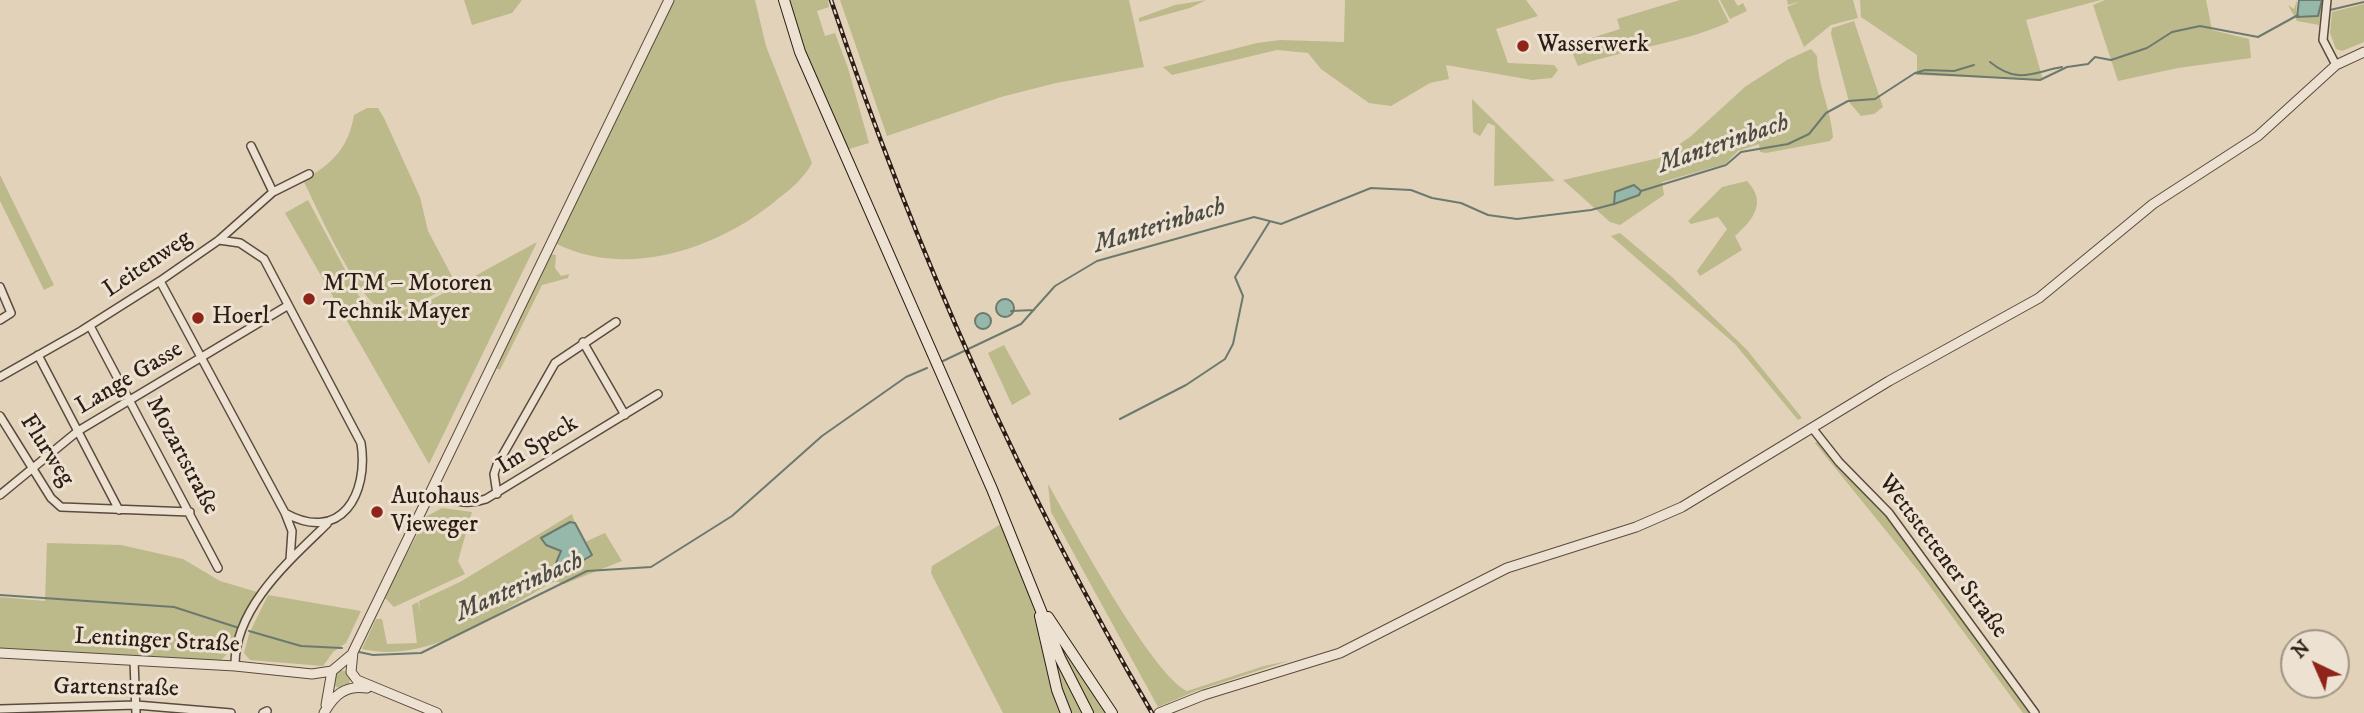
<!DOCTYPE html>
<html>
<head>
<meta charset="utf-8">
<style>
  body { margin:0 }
  #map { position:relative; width:2364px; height:713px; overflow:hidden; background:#e3d2ba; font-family:"IM FELL DW Pica",serif }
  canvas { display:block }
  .north { position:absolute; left:2280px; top:629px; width:70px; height:70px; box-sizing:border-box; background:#ede2d2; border:2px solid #a09486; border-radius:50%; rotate:316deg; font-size:19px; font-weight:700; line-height:28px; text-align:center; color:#2d1e15 }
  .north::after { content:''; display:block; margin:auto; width:24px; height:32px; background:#8f2418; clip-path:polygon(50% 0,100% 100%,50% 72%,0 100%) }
</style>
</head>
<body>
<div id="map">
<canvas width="2364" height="713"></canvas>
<div class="north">N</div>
</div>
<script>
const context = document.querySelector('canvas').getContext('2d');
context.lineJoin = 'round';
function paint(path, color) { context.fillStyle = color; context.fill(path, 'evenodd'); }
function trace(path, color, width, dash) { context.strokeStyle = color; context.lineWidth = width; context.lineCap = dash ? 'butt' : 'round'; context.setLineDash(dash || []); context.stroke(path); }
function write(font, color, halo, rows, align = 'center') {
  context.font = font + ' "IM FELL DW Pica",serif'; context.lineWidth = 6; context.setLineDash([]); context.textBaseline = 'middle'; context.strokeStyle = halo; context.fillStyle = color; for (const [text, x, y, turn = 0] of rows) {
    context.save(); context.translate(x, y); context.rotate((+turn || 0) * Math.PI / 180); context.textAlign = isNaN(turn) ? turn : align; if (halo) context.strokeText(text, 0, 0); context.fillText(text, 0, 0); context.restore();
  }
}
paint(new Path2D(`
  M464,0h58l-10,13 -40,12z
  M673,0h82l11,46 46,117c-7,14 -21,26 -33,35 -57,49 -150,82 -222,46v-4z
  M787,0h41l1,7 -12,4 8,25 10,-3 13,35 21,75 -23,7 -51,-121z
  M840,0h289l15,67 -88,16 -55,14 -114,39z
  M1206,0l-16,8 -51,14v-4l36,-13z
  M1345,0h181l12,16 -42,13 12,34 46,2 4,5 -6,8 -20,2 -86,-15 3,14 -19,4 -39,23 -22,-3 -48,-34 -13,-16 -31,-3 -105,25 -9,-8 94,-24 23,-3 64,2z
  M1680,0h38l11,22c-48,22 -101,26 -151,44l-9,-21 51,-16 -3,-10z
  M1720,0h14l4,6 5,-3 4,8 -17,8z
  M1787,0h66l5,18 -27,7 -27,22 -17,-40 14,-6 -13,4z
  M1860,0h241l-75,20 17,60 -126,-5v-20l-56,-38z
  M2105,0h101l6,30 37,9 2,19 -73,10 -60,13 -25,-76z
  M2297,0l-1,15 3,3 19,-2 5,-16 -4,25 -22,-4 -9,-16 6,4z
  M2364,4v38l-22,9 -6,-2 -6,-16 2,-21z
  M1854,21l29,86 -9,7 -13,2 -12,-14 -18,-68 1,-6z
  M1811,49l6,7c0,27 14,54 16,81l-3,4 -64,12 -6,-1 -1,-8 -21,7 -13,13 -63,18 2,13 -44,30 -10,-3 -47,-42 96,-22 31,-21 56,-51 41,-26z
  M1472,100v-1l83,82 -61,5 1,-60 -7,-3 -8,13 -7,-4z
  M367,108h11l6,10 36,79 8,34 27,51c-20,12 -47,30 -71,27 -24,-3 -68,-103 -80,-127l2,-4c27,-14 43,-32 48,-63z
  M0,175l54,110 -10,5 -44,-89z
  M1747,181c20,21 7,38 -12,55l7,14 -42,26 -3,-5 30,-42 -9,-12 -27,7 -3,-3 34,-34z
  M308,200l51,96 21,17h16l35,-13 106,-58 -108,222 -144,-251z
  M1620,233l52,44 75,73 55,68 -4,2 -63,-76 -124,-108z
  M549,254l7,1 -1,13 6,8 8,-2 -1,4 -26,7 -42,85 -5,-2z
  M1004,345l27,49 -19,11 -24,-52z
  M1818,441l63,65 151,207h-9l-102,-139 -106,-131z
  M1048,484c23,40 103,190 139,207l77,-25 24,-5 -92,30 -38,16 -107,-195z
  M442,508l30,4 -14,49 7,13 -71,33 -10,-10 43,-81z
  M572,514l3,9 -5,-1 -17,23 8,6 31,4 -7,-13 20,-9 17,28 -58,23 -9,-3c-58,31 -125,84 -193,68l14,-30h6l5,25 30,-1 -5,-38 6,-3 2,11 -1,-12 41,-19z
  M1001,524l36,92 27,97h-61l-72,-140 1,-7z
  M47,543l74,2 62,14 37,22 37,11 -29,61 -7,7 -221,-12v-51l45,4z
  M268,595l93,16 -15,32 -13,9 -10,14 -73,-6 -6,-7 5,-19z
  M1043,629l40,84h-14z
  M1054,635l17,18 37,60h-16z
  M332 679a9 9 0 1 1 18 0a9 9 0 1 1-18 0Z`), '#bcb98a');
const water = new Path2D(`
  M2299,0h23l-4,16 -21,1z
  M1634,185l7,6 -2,4 -25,9 1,-12z
  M996 308a9 9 0 1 1 18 0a9 9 0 1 1-18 0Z
  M975 321a8 8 0 1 1 16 0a8 8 0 1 1-16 0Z
  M570,522l5,1 17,32 -25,15h-6l-5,-7 5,-12 -15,-6 -5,-7z`);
paint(water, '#96b8aa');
trace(water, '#6c7a6e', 2);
trace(new Path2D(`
  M2330,10l34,-8
  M1990,62c28,23 43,10 72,5
  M1915,73l125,7 27,-13 21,-3 7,-7 16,3 36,-12 25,-16 28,-6 58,11 40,-22
  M1641,191l85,-26 15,-13 47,-8 21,-10 17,-21 22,-12 27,-2 40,-26 10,-3 29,1 20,-6
  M1011,311l23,-1
  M943,361l78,-37 34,-38 42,-25 157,-44 27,7 90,-36 40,2 21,8 29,5 27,12 29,4 74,-9 23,-6
  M1120,419l66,-34 39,-26 8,-15 10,-48 -8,-19 35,-56
  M0,595l174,12 65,21
  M249,631l52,15 41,2
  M359,652l14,3 48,-2 166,-82 64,-4 81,-51 90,-80 84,-59 21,-9`), '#6c7a6e', 2);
const minor = new Path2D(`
  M2327,0l-4,40 13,25
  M251,146l22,46
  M219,240l21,3 24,16 97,184c8,51 -20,101 -76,70
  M160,281l125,232 7,18 -2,29
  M0,287l11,26 -11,7
  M90,326l128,242
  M583,342l42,73
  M38,355l81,155
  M0,377l81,-46 79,-50 59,-41 54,-48 36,-18
  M0,416l51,82 10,9 129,5
  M1813,429l26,33 50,51 146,200
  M433,489c17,12 33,17 53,10l172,-105
  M497,494l-3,-20 3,-9 58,-102 61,-41
  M0,495l78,-64 209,-125
  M134,660l2,53
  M235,666c-1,-58 54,-105 92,-142
  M0,709l136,-4 95,8
  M263,713l4,-2`);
const tertiary = new Path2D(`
  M0,653l235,13 77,8 20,-3 19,-16
  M326,705l6,-34
  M324,713c10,-18 21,-28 43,-25
  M437,713l-80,-33 -6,-8 2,-20 316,-652
  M1159,713l45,-18 136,-42 167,-85 129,-41 46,-20 207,-126 150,-83 114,-94 105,-68 78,-71 28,-13`);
const secondary = new Path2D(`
  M784,0l16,52 192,437 68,169 28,55
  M1040,616l17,74 9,23
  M1048,617l64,96`);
trace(minor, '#5a4b3e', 10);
trace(tertiary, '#5a4b3e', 11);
trace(secondary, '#2d1e15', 12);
trace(minor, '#ede2d2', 7);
trace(tertiary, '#ede2d2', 9);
trace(secondary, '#ede2d2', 10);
const rail = new Path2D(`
  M831,0c83,248 189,487 321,713`);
trace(rail, '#2d1e15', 4.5);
trace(rail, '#ede2d2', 2, [5]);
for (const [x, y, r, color] of [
  [1523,46,7,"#8f2418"],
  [309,299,7,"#8f2418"],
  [198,318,7,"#8f2418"],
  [377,512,7,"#8f2418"]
]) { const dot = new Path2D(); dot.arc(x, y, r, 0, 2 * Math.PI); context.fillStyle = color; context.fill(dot); trace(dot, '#ede2d2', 2.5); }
write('24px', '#2d1e15', '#ede2d2', [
  ["Wasserwerk",1537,46],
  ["MTM – Motoren",323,285],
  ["Technik Mayer",323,313],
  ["Hoerl",212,318],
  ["Autohaus",391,498],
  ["Vieweger",391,526]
], 'left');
write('24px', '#2d1e15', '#ede2d2', [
  ["Leitenweg",148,265,-34],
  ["Lange Gasse",130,379,-31],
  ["Im Speck",538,446,-32],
  ["Flurweg",46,451,57],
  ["Mozartstraße",181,456,62],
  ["Wettstettener Straße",1942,557,53],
  ["Lentinger Straße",157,642,3],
  ["Gartenstraße",116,689,1]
]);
write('italic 26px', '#4c4c42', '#ede2d2', [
  ["Manterinbach",1724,145,-19],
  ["Manterinbach",1160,227,-17],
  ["Manterinbach",520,588,-24]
]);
</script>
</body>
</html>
